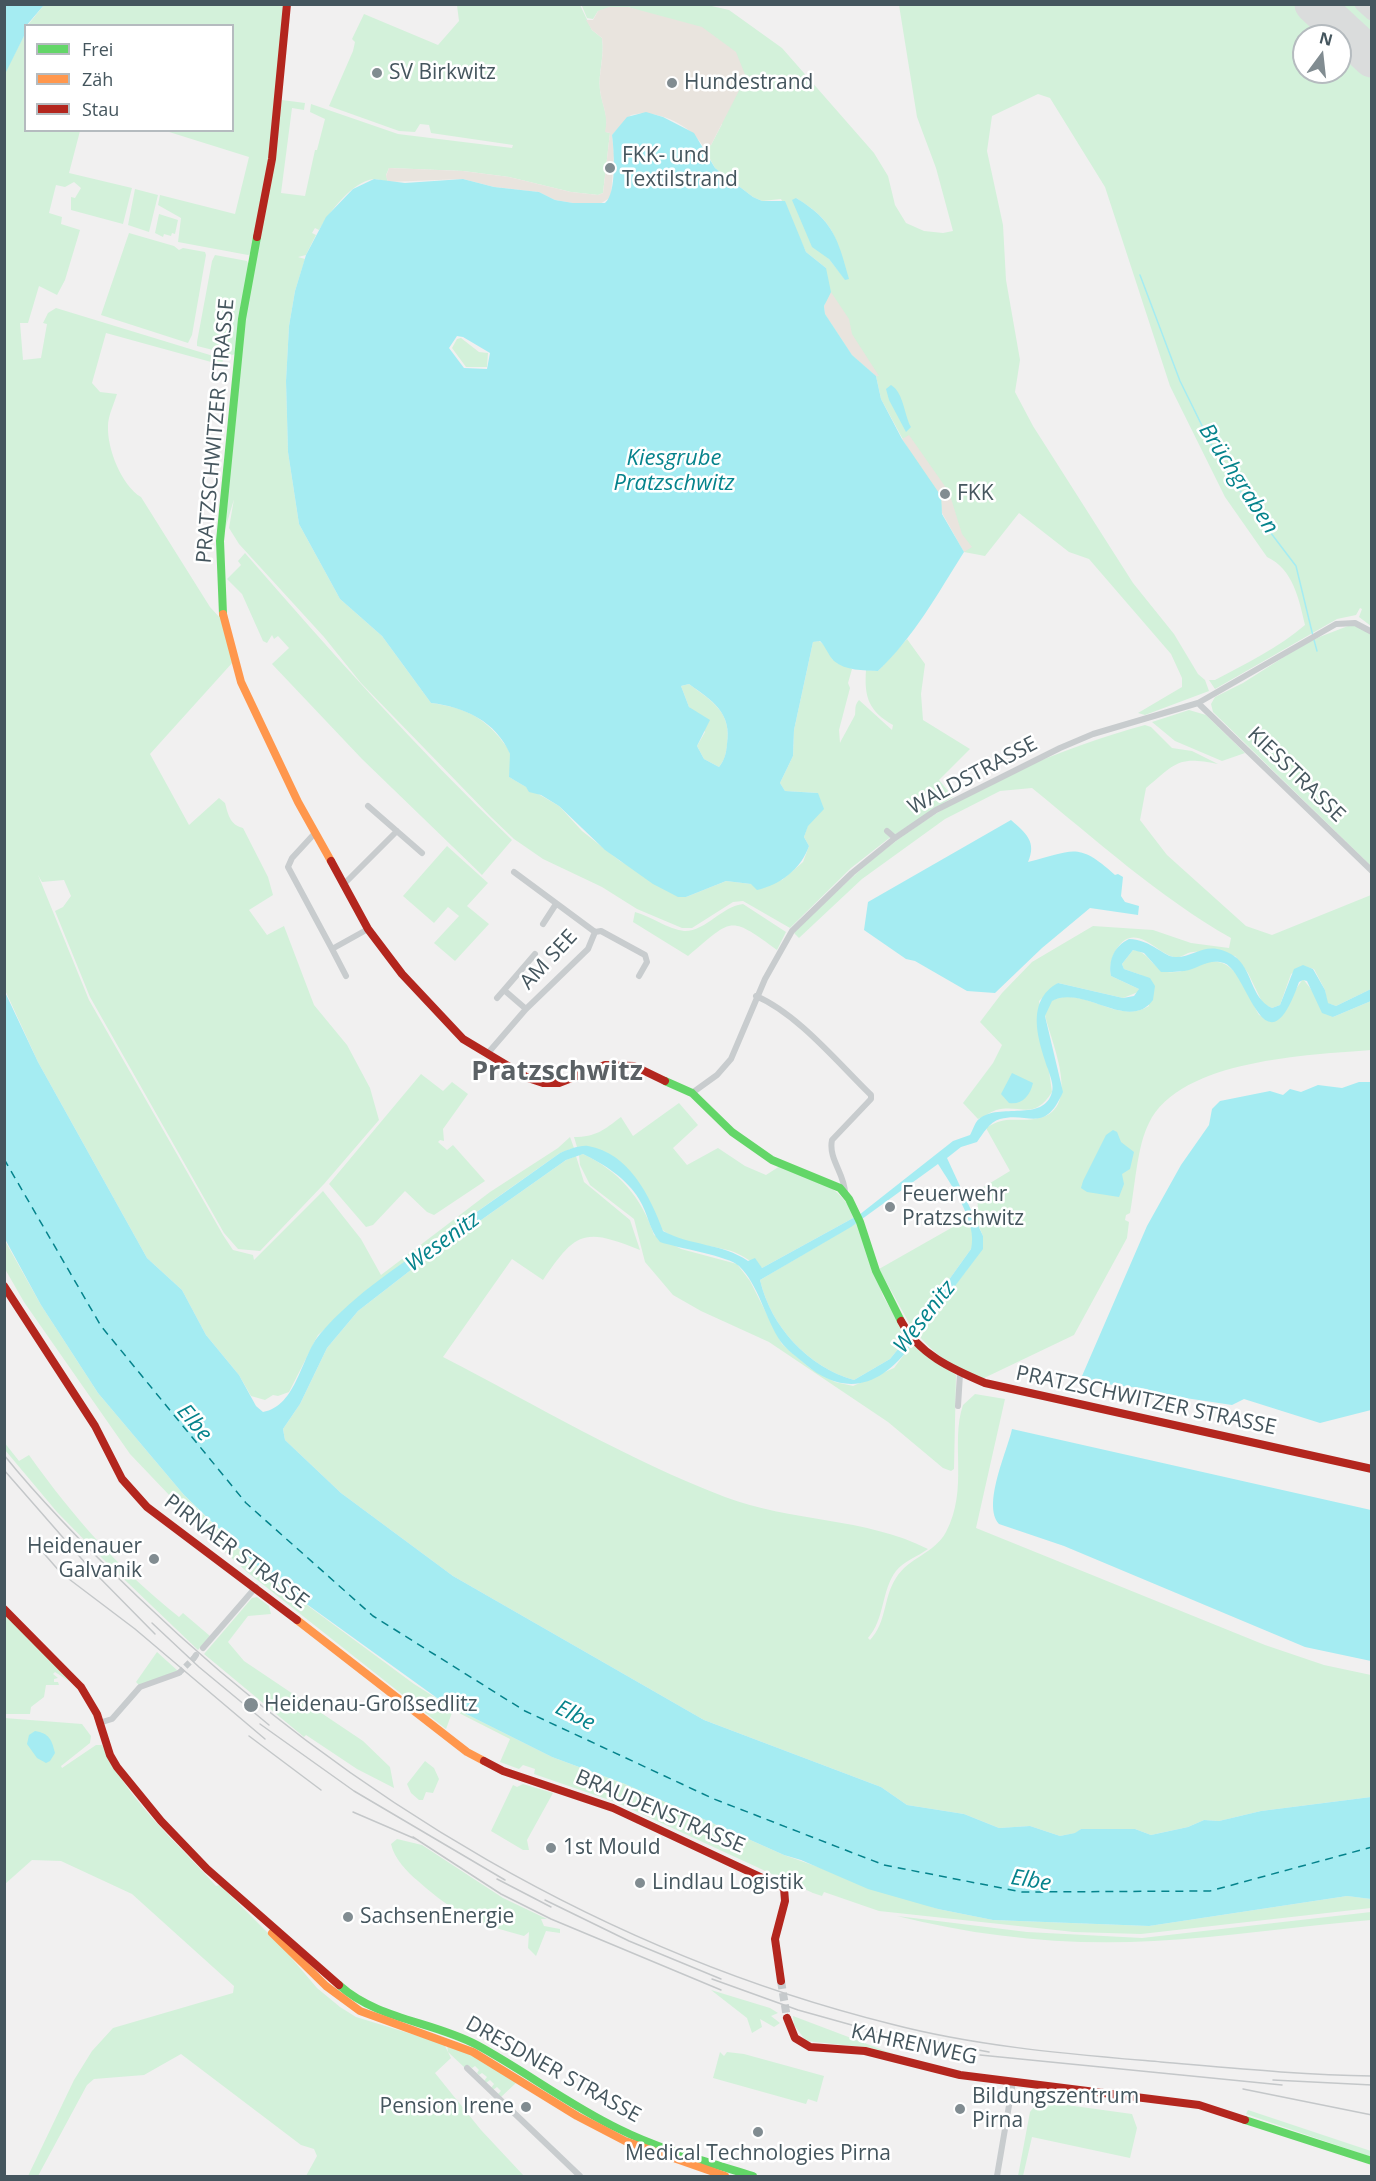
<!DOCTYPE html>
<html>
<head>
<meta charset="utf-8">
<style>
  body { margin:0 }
  #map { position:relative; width:1376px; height:2181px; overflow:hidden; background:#f1f0f0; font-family:"Open Sans",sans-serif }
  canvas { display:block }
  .frame { position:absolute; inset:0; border:6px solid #45565e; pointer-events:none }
  .legend { position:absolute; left:24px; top:24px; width:210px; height:108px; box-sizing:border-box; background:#fff; border:2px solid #b5bbbf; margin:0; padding:8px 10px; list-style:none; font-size:18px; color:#45565e }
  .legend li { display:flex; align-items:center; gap:12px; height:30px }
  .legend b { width:30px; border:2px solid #b5bbbf }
  .north { position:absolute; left:1292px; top:24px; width:60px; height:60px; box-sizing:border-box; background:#fff; border:2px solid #b5bbbf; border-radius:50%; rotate:15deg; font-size:16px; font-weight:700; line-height:24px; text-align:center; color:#45565e }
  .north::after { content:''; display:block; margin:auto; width:21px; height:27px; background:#818c91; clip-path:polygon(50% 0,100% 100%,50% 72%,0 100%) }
</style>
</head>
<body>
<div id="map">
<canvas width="1376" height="2181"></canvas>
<div class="frame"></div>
<ul class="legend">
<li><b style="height:8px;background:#63d668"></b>Frei</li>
<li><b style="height:8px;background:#ff974d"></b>Zäh</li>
<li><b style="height:8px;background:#b3261e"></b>Stau</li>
</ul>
<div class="north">N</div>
</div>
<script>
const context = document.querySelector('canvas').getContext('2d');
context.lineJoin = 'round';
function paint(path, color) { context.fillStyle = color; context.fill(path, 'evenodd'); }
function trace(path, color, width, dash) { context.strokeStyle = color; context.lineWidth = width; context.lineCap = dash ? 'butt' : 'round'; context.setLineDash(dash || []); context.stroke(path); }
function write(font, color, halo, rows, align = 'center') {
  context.font = font + ' "Open Sans",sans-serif'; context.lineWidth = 5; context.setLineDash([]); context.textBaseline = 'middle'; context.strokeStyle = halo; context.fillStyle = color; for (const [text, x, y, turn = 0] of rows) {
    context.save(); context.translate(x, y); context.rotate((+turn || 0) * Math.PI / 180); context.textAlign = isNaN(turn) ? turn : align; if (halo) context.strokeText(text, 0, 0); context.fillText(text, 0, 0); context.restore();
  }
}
paint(new Path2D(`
  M585,4h118l26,6 53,38 92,105 14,23 7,29 11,18 18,8 19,2 10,-2 -17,-63 -19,-51 -18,-112h472v621l-12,-9 3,-8 -2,-1 -4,7 -19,4 -122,70 -6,-9h6c32,-17 63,-32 90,-55 -6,-26 -12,-56 -38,-68l-42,-60 -55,-111 -65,-199 -55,-89 -12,-4 -46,22 -5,35 16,74 3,55 14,80 -5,32 18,34 100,157 41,51 24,40 7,6 4,11 -64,24 -7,-2 44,-26v-9l-11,-24 -82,-95 -20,-7 -50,-39 -34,43 -21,-4 -83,-153 -5,-23 -24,-21 -27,-41 1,-46 -20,-16 -25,-53 -19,2 -9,-4 -38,-29 -11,-20 7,-3 11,-21 -75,-110 -19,-7 -30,4 -5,8 -6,-1 -5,-12zM1304,36h36v36h-36zM796,198c38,23 42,40 49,81l-16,-20z
  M44,5h240l-11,130 -21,118 -4,2 -70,-13 3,-24 -23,-13 2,-10 75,19 14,-57 -83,-26 66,-1v-104h-205z
  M457,5h123l12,25 10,8c3,18 -4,34 -2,52 2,15 9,26 6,42l4,1 -7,60 -5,2 -27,-3 -62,-15 -46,-6 -74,-3 -3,7 2,7c-4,-1 -10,-3 -14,-3 -23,3 -44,33 -55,51l-4,-2 -3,5 4,2 -10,20 -8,2 7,2 -10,32 -6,35 -3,55 2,71 11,72 41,75 42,37 49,67c29,4 49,11 69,35 3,5 9,10 10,16 2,7 0,16 -1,23l50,29 23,25 38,30 66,36 40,-16 25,3 31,-4 21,-18 6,-16 -5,-9 14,-44 -33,-2 -5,-8 13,-27 1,-26 19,-88 6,-1 9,7 4,11 20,10 -4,14 2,5 -11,42 1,13c1,-2 14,-26 15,-28 1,-7 -1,-9 4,-15l33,30 1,-5c-24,-14 -29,-27 -27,-55l12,1 29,-32 18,25 -4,30 2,26 47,29 -31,31 14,17 -65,42 -37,29 -61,60 -47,-27 -10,1 -41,26h-10l-45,-19 -35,-22 -59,-28 -29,-20 -23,-22 -130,-134 -37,-46 -85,-93 -10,-16 5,-29 -10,34 21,-213 37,-220 23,3 -1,7 -12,-2 -11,85 24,3 10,-46h2l8,-31 -15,-7 1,-8 87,30 114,14 1,-3 -82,-12 -2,-8 -9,-1 -5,8 -16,-1 -70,-25 24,-55 2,-9 -3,-3 12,-25 74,31 21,-24z
  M25,34l1,96 54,1 -11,42 63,15 -9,36 -52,-14v-13l4,1 6,-10 -7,-6 -9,5 -9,-2 -7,28 13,4 -1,7 19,6 -15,50 -8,15 -18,-9 -11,37h-8l3,37 18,-2 6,-34 -4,-1 5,-10 8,-5 167,51 -1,6 -116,-32 -14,50 8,9 17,2c-3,10 -9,22 -9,32 -1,23 14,60 33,71l69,110 11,12 12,43 -83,92 39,71 30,-27 6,5c3,11 5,22 18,25l25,49 5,18 -24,15 18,25 17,-9 30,79 33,40 23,43 9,32 -55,64 -64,67 -22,-2 -14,-16 -134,-236 -35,-86 8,-4 8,-11 -7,-16 -22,2 -4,-7 51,125 134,235 10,15 20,5 1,5 69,-69 38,48 20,36 109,-83 68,-44 12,-11 4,11 -14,5 -177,125 -65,57 -29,57 -11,4 -5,-1 -8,5 -14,-4 -12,-21 -33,-40 -24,-45 -35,-32 -109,-196 -33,-72 -1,-916z
  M135,189l23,6 -9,37 -21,-7z
  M159,214l19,6 -3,14 -3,-1 -1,3 -7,-2 -1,3 -8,-4z
  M129,233l45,13 5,4 4,-2 22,4 1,3 -14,80 -4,8 -87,-28z
  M215,255l32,6 2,4 -12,87 -4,3 -36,-9v-4l15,-81z
  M461,338l18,14 9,1 -1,14h-21l-14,-19 5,-9z
  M245,553c86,99 172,196 267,287l-30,35 -120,-116 -90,-95 17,-16 -11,-12 -4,3 -2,-4 -5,8 -4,-2 -21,-47 -15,-15 14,-14 -3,-4z
  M1348,626h8l15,8v232l-158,-154 -2,-8 4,-7 28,-14 66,-42z
  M689,684c24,18 43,28 38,61 -1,9 -2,14 -8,22l-15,-8 -7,-13 8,-14 -16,-25 -8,-21z
  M1189,710l17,5 39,38 -23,8 -47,-20 -23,-19z
  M1145,725l6,2 21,21 20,3 26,13c-40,-8 -41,-2 -72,24l-6,32 27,35 79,71 26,9 99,-40v94l-35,17 -9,-3 -2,-13 -11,-21 -11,-3 -12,8 -11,31 -8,3 -9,-4 -15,-31 -13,-17c-13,-1 -28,-5 -42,-4 -6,0 -11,6 -17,5 -17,0 -41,-39 -60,-7 -5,9 -7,17 -5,26l28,13 -1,3 -15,6 -65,-15 -19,18 13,91c-18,29 -31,12 -56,18 -6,2 -12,7 -18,9l-15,-16 30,-40 9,-18 -22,-23 22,-29 30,-31 61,-36 60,4 38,13 38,5 2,-10c-72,-41 -135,-98 -199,-150l-32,3 -55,28 -83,60 -63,59 -5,-5c32,-32 66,-65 102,-92 71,-53 164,-93 249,-116z
  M447,846l41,37 -21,23 22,18 -34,37 -21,-18 25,-27 -11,-9 -14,16 -31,-27z
  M743,904l43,28 -9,18c-48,-35 -44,-32 -89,6l-55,-34 2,-10c16,4 32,17 49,19 21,1 38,-25 59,-27z
  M1133,950c16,1 19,19 34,22 14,2 24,-5 37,-9 32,-10 43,31 55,52l15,5 29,-41 30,38 38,-16v49c-61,5 -191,9 -222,73 -12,23 -14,64 -19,90l-4,2 -1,5 4,2 -2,16 -53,97 -92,44c-29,-11 -45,-23 -64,-44l64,-86 1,-13 -9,-22 4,-3 -1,-20 33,-20 -24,-43c20,-13 27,-6 48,-9 51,-6 17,-76 11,-104l6,-14c32,-17 65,25 98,5l-8,-31 -17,-6 -2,-5z
  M421,1074l22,17 9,-9 16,12 -25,35 1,12 -4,-1 -2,2 9,8 6,-5 32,36 -51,34 -7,-3 -22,-21 -32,34 -7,2 -37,-43z
  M679,1103l19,22 -25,23 14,17 31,-17 27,18 21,9 14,-9c35,15 57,15 75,51l-93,51c-9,-5 -18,-12 -28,-16 -22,-8 -51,-6 -70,-21 -30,-23 -39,-89 -87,-84l-3,-10c22,0 30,-7 47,-20l12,19z
  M583,1154c36,17 59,44 71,81l27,14 56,15 13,17 32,63 28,24 25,14 18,4 41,-18 18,-24 44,31 -2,94 -3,2 -8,-3 -55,-46 -119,-80 -68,-31 -28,-16 -28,-33 -11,-43 -44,-34 -10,-20 -1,-10z
  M576,1156l8,26 46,38 10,30c-57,-23 -64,-18 -97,30l-31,-21 -69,98c93,48 185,103 282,140 65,25 140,20 203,52 -11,8 -24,12 -32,22 -15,20 -11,48 -28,67l2,2c17,-18 13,-42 26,-62 13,-21 38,-24 50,-46 23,-43 4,-89 17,-127l12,-11 30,5 -29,129 289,117 59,20 47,10v122l-110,14 -42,10 -15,-1 -16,7 -37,8 -16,-6h-54l-5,4 -16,3 -30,-10 -31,2 -35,-14 -57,-9 -26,-18 -177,-67 -251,-144 -112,-83 -56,-53 -2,-11 17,-25 27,-56 31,-37 58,-45 150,-106z
  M967,1219l8,18 -4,12 -58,81 -34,-61z
  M858,1222l25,74 24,42 -17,21 -36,21c-46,-13 -83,-53 -94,-100z
  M4,1239l37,66 57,88 86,102 42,42 43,40 145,107 30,19 108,54 73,27 159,71 154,54 55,11 156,6 198,-30 24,3v9l-230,26 -67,-2 -195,-21 -55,-19 -2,4 -9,-3 -195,-90 -84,-29 1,-5 -12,-4 -4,4 -19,-7 10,-23 -57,-29 -7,19 -199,-157 -35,-32 -82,-86 -106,-152 -19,-33z
  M4,1442l15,19 10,-6c45,63 89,113 150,162l4,-4 27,23 -12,14 -93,-89 -48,-49 -52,-62z
  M257,1597l12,9 2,8 -23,2 -20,26 16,19 119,80 27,26 4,21 -37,-19 -51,-34 -2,2 -100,-83 48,-56z
  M4,1614l68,69 -17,-11 -2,2 5,4 -4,1v3h4l1,3h-13l-2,12 -13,10 -1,7h-25z
  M157,1652l21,19 -39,14 -3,-3z
  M4,1718l78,6 9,12 -1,7 -29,23 1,2 34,-23h6c26,56 74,96 114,141l4,-1 63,63 34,40 23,19 16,10 88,27 7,14 -16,15 46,57 43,46h-218l11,-20 -3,-7 -13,-4 -120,-91 -37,21 -50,4 -7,6 -49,91h-10l46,-96 18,-29 21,-23 120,-35 1,-7 -102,-92 -71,-33 -29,-1 -27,24z
  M425,1761l9,7 5,11 -6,14 -7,-1 -3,8h-4l-8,-7 -4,-9z
  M523,1784l30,9 -26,47 2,10h-6l-32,-19 22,-46 4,2z
  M397,1839l25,6 81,53 44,21h-6l3,7 16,3v4l-14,-2 -10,25 -8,-8 1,-16 -5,4c-48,-13 -69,-22 -106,-55 -11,-9 -24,-23 -27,-37z
  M1371,1912v8c-72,6 -144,17 -217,21 -86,5 -174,-4 -257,-25l130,16 115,6z
  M711,1990l59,18 8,5 -7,3 9,7 -6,4 -14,-8 2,8 -10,6 -5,-15z
  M793,2016l103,39 -25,-7 -65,-7 -12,-16z
  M447,2045l25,10 45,27 -16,15 -3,-3 3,-3 -4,-4 -4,3 -2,-2 3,-4 -4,-4 -4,3 -2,-2 3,-4 -5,-4 -3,2 -2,-2 2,-3 -4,-4 -3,2 -4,-3 -3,3 -17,-16z
  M720,2052l4,4 3,-4 17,2 80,22 -7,26 -9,-3 -2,5 -93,-26z
  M1045,2102l87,12 5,14 -7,30 -98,-21 -9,39h-5l12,-64 4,-5z
  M1248,2110l123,41v6l-125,-43z`), '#d3f1da');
paint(new Path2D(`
  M609,7h19l74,20 34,25 10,25 -35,68 -7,3c-12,-23 -48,-40 -73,-33l-19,20 2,19 -3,43 -11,7 -27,-1 -18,-3 -16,-8 -45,-5 -31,-8 -75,3 -2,-6 3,-8 74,3 46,6 62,15 27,3 5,-2 7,-60 -5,-1c4,-16 -3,-26 -5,-42 -2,-17 5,-34 2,-52l-10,-8 -6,-10h7l5,-9z
  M831,292l18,27 3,15 27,42h-3l-24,-21 -27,-41 -1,-8z
  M909,435l40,57 13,42 10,13 -8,5 -22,-39 -1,-17 -39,-57z`), '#e9e4de');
paint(new Path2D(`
  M5,4l39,1 -18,21 -1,8 -20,40z
  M646,112l17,5 31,16 21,35 38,29 9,4h23l21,51 20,16 5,24 -7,14 1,8 27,41 24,21 5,23 21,40 39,57 1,18 22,38c-26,41 -50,85 -86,119 -15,-1 -32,0 -44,-10 -6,-6 -8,-14 -14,-20l-7,1 -19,88 -1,26 -13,27 5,8 33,2 6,16 -16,17 -4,11 5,9c-8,23 -29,39 -52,44l-6,-6 -25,-3 -40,16h-8l-25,-13 -48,-34 -46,-44 -18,-11 -12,-3 -3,-5 -17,-10 1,-23c-14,-33 -46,-47 -79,-51l-49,-67 -42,-37 -41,-75 -11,-72 -2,-71 3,-55 6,-35 11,-36 20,-38 27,-28 21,-10 31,4 58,-4 31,8 45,5 16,8 18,3h32c12,-10 9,-53 7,-68l15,-18zM457,336l6,1 27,16 -3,16 -23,-1 -15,-20zM689,684c24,17 43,29 38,60 -1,10 -2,15 -8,23l-15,-8 -7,-13 13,-26 -21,-13 -8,-21z
  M796,198c37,22 42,41 53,81l-4,1 -16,-21 -17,-12 -20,-47z
  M891,385c13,8 13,30 20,42l-5,5 -17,-32 -3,-11z
  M1011,820c15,13 26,22 17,42 46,-11 49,-21 87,13l3,-1 5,3 -2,19 4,6 14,4 -1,9 -48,-7 -48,40 -47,45 -28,-2 -52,-30 -9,-2 -42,-29 4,-28z
  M1129,939c23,1 35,18 46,18 20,1 32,-19 59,-1 19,13 16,42 38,52l8,-3 14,-36 9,-4 10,4 12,21 3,13 8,3 35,-17v12l-38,16 -11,-4 -15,-32 -4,-1 -4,2c-34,97 -51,-11 -75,-19 -16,-5 -26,6 -40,8 -8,1 -16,1 -23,1l-17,-19 -11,-3 -11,14 2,5 26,9 5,8 -2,14c-24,33 -70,-16 -101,1l-7,15 18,76c-19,43 -34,19 -63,27 -11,3 -17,15 -23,23l-16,5 -14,11 36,78v13l-65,86 -5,-5 58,-81c7,-26 -19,-63 -33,-85l-76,55 -3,-4 94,-74 17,-6c3,-5 5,-13 9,-16 20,-17 65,4 73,-27 2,-7 -2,-16 -4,-23 -10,-29 -23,-68 10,-86l65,15 11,-2 5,-7 -28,-13c-3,-15 3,-30 18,-37z
  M4,990l34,72 109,196 35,32 24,45 33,40 17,31 7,6c34,-6 38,-56 57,-78 35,-41 84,-72 128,-102 38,-26 75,-53 112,-79 8,-3 19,-8 28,-7 41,7 62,50 75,85 27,15 59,12 85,30l7,-3 7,10 93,-51 3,5 -7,5 -91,53c11,47 48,87 94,100l36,-21 17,-21 5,6c-29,41 -66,55 -107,20 -8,-7 -18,-14 -24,-22 -16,-23 -22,-57 -42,-76 -10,-10 -62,-18 -79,-24 -11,-12 -12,-29 -21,-43 -12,-20 -35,-35 -56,-45l-17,6 -150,106 -58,45 -31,37 -27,56 -17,25 2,11 56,53 112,83 251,144 177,67 26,18 57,9 35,14 31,-2 30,10 15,-3 6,-4h54l16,6 37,-8 16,-7 15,1 42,-10 110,-14v102l-24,-3 -198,30 -156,-6 -55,-11 -70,-20 -67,-29 -17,-5 -159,-71 -73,-27 -108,-54 -175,-126 -85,-82 -86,-102 -57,-88 -36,-66z
  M1012,1073l21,10c-3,13 -11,22 -24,20l-8,-9z
  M1359,1082h13l-1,328 -51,13 -76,-24 -12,6 -80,-12 -5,-4 -57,-7 -8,-6 65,-150 34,-61 28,-40 3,-16 8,-8 50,-10 13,4 7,-6 11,3 17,-7 24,3z
  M1113,1130l4,2 4,10 13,10 -4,17 -8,5 2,10 -5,13 -32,-5 -6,-4 2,-7 23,-46z
  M1012,1429l359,81v151l-66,-14 -241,-101 -65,-22c-17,-19 8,-72 13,-95z
  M35,1731c14,2 17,9 20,22l-5,8 -4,2 -9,-5 -10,-14 2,-9z`), '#a5ecf2');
trace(new Path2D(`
  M1140,275l40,106 34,69 34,53 48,63 17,70
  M1314,640l3,11`), '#a5ecf2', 1.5);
trace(new Path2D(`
  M4,1159l97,167 145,177 127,113 152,95 189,88 170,66 138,27 188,-1 162,-44`), '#05838c', 1.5, [8, 6]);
trace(new Path2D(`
  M1362,4l10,9`), '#dadcdc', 15);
trace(new Path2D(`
  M1314,4l58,54`), '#dadcdc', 39);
trace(new Path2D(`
  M179,1673l15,-15`), '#c6cacc', 6, [6, 3]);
trace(new Path2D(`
  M781,1981l6,37`), '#c6cacc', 8, [8, 4]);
trace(new Path2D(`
  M1198,703l174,168
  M368,806l54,47
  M887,831l8,7
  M315,833l-23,25 -4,9 44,82 36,-20
  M514,872l81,60 6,-1 44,24 2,7 -8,14
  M343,885l54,-54
  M543,924l13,-20
  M332,949l14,27
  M504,990l31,-36
  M756,996c42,18 82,67 115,99v4l-39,41c-4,19 13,34 13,53
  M497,998l7,-8 22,19
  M488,1053l38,-44 62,-60 7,-17
  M692,1093l25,-18 14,-16 34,-80 27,-48 60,-58 43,-35 41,-28 124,-62 33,-14 105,-31 138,-79 19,-1 17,9
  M958,1406l2,-32
  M203,1648l53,-61
  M194,1658l2,-3
  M99,1723l13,-4 28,-32 39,-14
  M467,2068l113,108
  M997,2176l16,-94`), '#c8ccce', 6);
trace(new Path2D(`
  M223,614l-3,-73 22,-222 15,-82
  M665,1081l27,12 40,39 40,28 68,28 9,11 11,23 16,49 25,50
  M339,1985c39,35 93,36 138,60 48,26 92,60 142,84 42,21 89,33 134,47
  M1245,2120l127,41`), '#63d668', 8);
trace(new Path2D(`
  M223,614l18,68 57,120 33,59
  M297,1620l170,132 17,9
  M272,1933l54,53 34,25 113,41 104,64 48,25 100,35`), '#ff974d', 8);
trace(new Path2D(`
  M257,237l15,-78 15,-155
  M331,861l37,68 34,45 61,65 65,39 15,5h16l46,-18 29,1 31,15
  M4,1286l91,140 27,53 25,28 150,113
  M901,1321c17,33 51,48 84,62l387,86
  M4,1609l77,78 16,27 13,41 7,12 44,54 46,48 132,116
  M484,1761l19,10 110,37 171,80 1,13 -10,38 6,42
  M787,2018l8,20 15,9 55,4 95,24 239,30 46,15`), '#b3261e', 8);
trace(new Path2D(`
  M4,1455c41,51 87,97 134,142 210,202 469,356 753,427 88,23 179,30 270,38 70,6 140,13 211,14
  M4,1470l83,95 68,69
  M33,1541l28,32 74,56 130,110
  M152,1623l47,44 70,58
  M260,1724l94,67 151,89
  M249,1736l72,54
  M353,1812l65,28
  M413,1837l88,57 50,25 170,71
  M497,1879l54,28
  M545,1900l84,41 92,38
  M712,1979l86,31 111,31
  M904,2036l85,16
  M980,2055l302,30
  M1273,2080l99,5
  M1243,2089l129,26`), '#c4c7c9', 1.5);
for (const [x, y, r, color] of [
  [377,73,6,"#818c91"],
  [672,83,6,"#818c91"],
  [610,168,6,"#818c91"],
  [945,494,6,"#818c91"],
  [890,1207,6,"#818c91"],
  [154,1559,6,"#818c91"],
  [251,1705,8,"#818c91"],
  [551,1848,6,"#818c91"],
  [640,1883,6,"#818c91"],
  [348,1917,6,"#818c91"],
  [526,2107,6,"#818c91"],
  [960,2109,6,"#818c91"],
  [758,2132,6,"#818c91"]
]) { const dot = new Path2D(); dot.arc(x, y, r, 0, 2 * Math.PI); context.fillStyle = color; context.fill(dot); trace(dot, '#fff', 2); }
write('21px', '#45565e', '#fff', [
  ["SV Birkwitz",389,73],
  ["Hundestrand",684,83],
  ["FKK- und",622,156],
  ["Textilstrand",622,180],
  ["FKK",957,494],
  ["Feuerwehr",902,1195],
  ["Pratzschwitz",902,1219],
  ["Heidenauer",142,1547,"right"],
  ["Galvanik",142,1571,"right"],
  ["Heidenau-Großsedlitz",264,1705],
  ["1st Mould",563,1848],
  ["Lindlau Logistik",652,1883],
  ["SachsenEnergie",360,1917],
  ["Bildungszentrum",972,2097],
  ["Pirna",972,2121],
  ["Pension Irene",514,2107,"right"],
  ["Medical Technologies Pirna",758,2154,"center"]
], 'left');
write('21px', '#45565e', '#fff', [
  ["PRATZSCHWITZER STRASSE",216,431,-85],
  ["KIESSTRASSE",1296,775,44],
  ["WALDSTRASSE",973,776,-28],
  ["AM SEE",549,960,-47],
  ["PRATZSCHWITZER STRASSE",1146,1401,12],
  ["PIRNAER STRASSE",236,1552,37],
  ["BRAUDENSTRASSE",660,1812,23],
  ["KAHRENWEG",914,2045,12],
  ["DRESDNER STRASSE",553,2070,29]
]);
write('italic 22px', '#05838c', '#fff', [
  ["Kiesgrube",674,459],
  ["Pratzschwitz",674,484],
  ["Brüchgraben",1238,479,57],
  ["Wesenitz",443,1242,-36],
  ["Wesenitz",925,1317,-52],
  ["Elbe",194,1423,50],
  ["Elbe",575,1716,27],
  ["Elbe",1031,1881,10]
]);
write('bold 27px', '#5b6165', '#fff', [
  ["Pratzschwitz",557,1072]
]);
</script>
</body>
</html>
